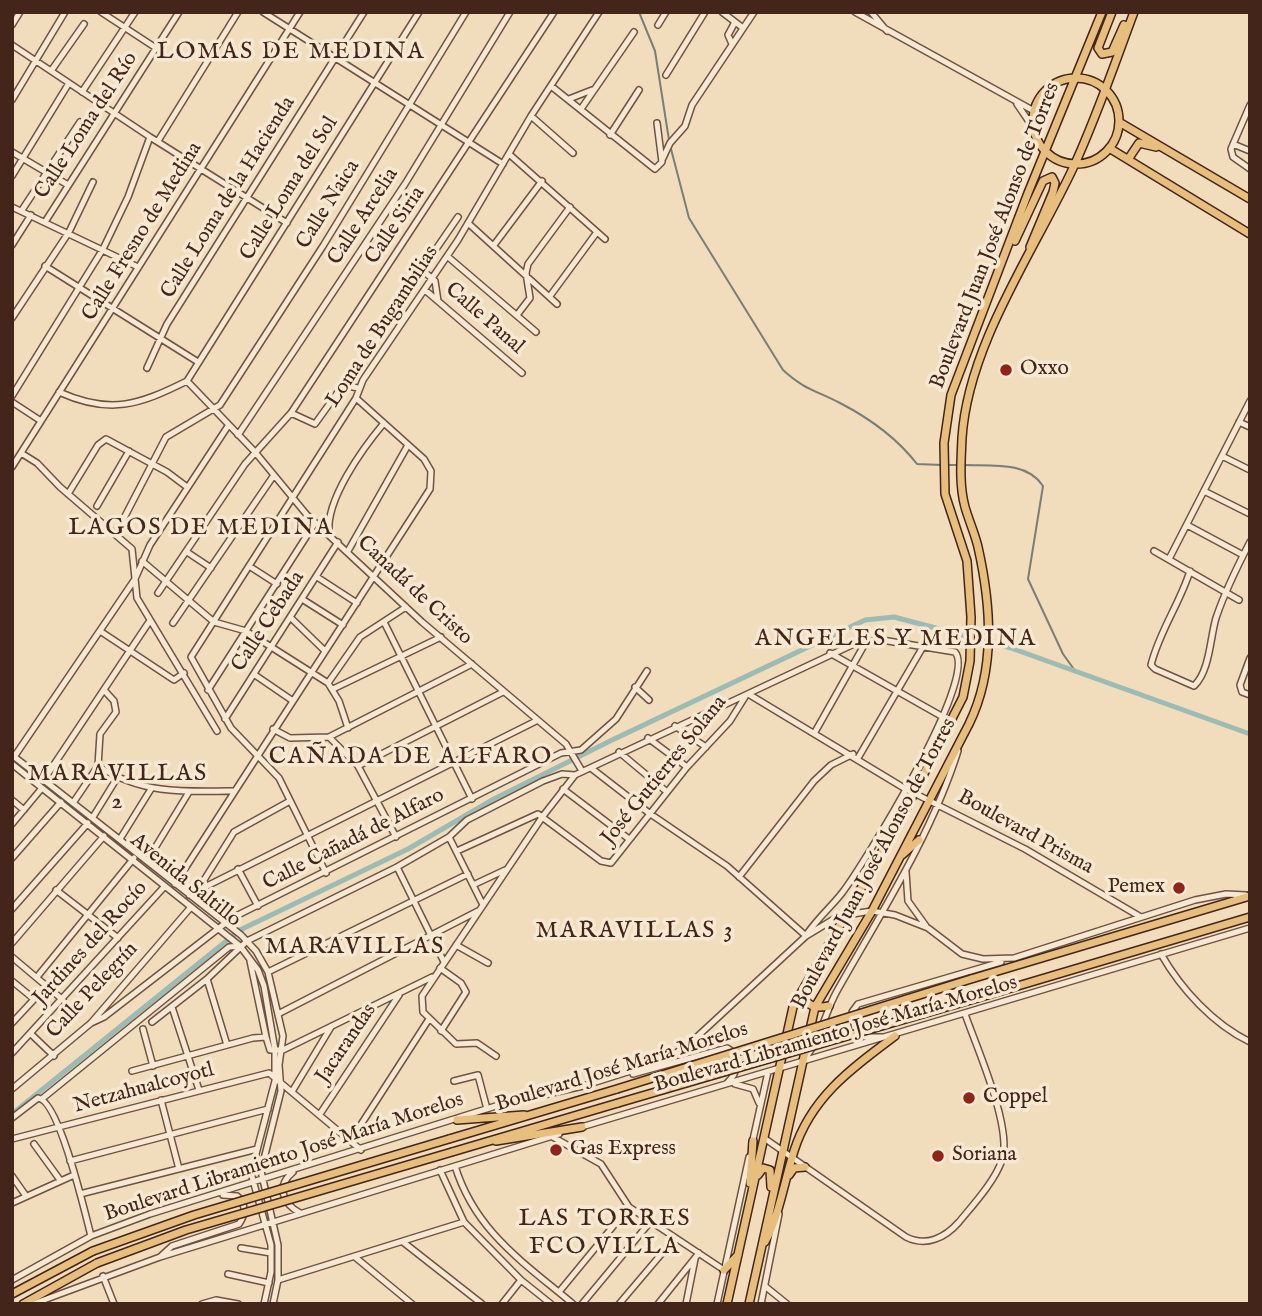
<!DOCTYPE html>
<html>
<head>
<meta charset="utf-8">
<style>
  body { margin:0 }
  #map { position:relative; width:1262px; height:1316px; overflow:hidden; background:#f1dcbc; font-family:"IM FELL English",serif }
  canvas { display:block }
  .frame { position:absolute; inset:0; border:14px solid #442519; pointer-events:none }
</style>
</head>
<body>
<div id="map">
<canvas width="1262" height="1316"></canvas>
<div class="frame"></div>
</div>
<script>
const context = document.querySelector('canvas').getContext('2d');
context.lineJoin = 'round';
function trace(path, color, width, dash) { context.strokeStyle = color; context.lineWidth = width; context.lineCap = dash ? 'butt' : 'round'; context.setLineDash(dash || []); context.stroke(path); }
function write(font, color, halo, rows, align = 'center') {
  context.font = font + ' "IM FELL English",serif'; context.lineWidth = 7; context.setLineDash([]); context.textBaseline = 'middle'; context.strokeStyle = halo; context.fillStyle = color; for (const [text, x, y, turn = 0] of rows) {
    context.save(); context.translate(x, y); context.rotate((+turn || 0) * Math.PI / 180); context.textAlign = isNaN(turn) ? turn : align; if (halo) context.strokeText(text, 0, 0); context.fillText(text, 0, 0); context.restore();
  }
}
trace(new Path2D(`
  M639,12l16,39 14,89
  M671,149l18,69 94,152c22,20 32,20 57,33 31,16 56,34 77,61l25,1
  M947,465h12
  M965,465c26,1 62,-4 78,21l-15,93 35,75 13,18`), '#787f76', 2);
trace(new Path2D(`
  M12,1114l228,-184 168,-81 86,-50 116,-58 255,-121 29,-3 117,31 239,86`), '#9bbbb4', 5);
const minor = new Path2D(`
  M101,12l55,36
  M263,12l240,152
  M722,12l21,16
  M855,12l179,99
  M871,12l16,19
  M12,25l8,-13
  M658,25l8,-13
  M732,44l-4,-9 7,-13
  M12,45l138,92 137,86
  M51,71l33,-47
  M666,75l39,-63
  M551,86l104,83 7,-7 -5,-39
  M82,92l53,-80
  M569,99l23,-9
  M12,100l53,-88
  M1017,104l15,22
  M1250,105l-19,44 2,8 17,12
  M581,109l53,-77
  M531,116l42,37
  M610,135l29,-45
  M158,141l80,-129
  M1233,144l17,7
  M12,152l56,33
  M509,154l96,85
  M662,160l8,-17 15,-17 7,-21 62,-93
  M12,176l57,-93
  M12,207l126,60
  M22,210l58,-88
  M45,222l134,-210
  M468,223l89,81
  M12,245l19,-30
  M494,245l48,-64
  M447,256l89,76
  M45,266l153,96
  M425,290l97,83
  M550,296l47,-64
  M438,301l-3,-20 -13,-11 -1,-7 13,-11 24,-35
  M517,315l13,-17 -4,-25 2,-9 42,-57
  M12,318l57,-86 24,-50
  M147,368l20,-44 197,-312
  M187,381l68,71 52,63 115,107 144,122 16,27
  M187,381l232,-369
  M59,392c51,23 80,13 128,-11
  M12,396l91,-147 25,-52 22,-60
  M12,402l29,19
  M291,413l24,11 28,-39 15,3
  M1239,422l11,5
  M238,435l167,-251 105,-172
  M21,453l16,10 23,24 72,62 5,49 80,133
  M1222,456l28,14
  M12,467l288,-455
  M1204,491l46,23
  M68,494l30,-49 8,-6 61,33 20,15
  M97,506l32,-55
  M123,520l43,-83 54,-32 103,-159 143,-234
  M1187,525l56,30
  M329,532c-3,-33 34,-84 55,-109
  M348,551l60,-106
  M1154,551l85,49
  M187,552l24,16
  M1169,559l81,-158
  M142,561l72,61 32,9 82,52 11,18 9,27
  M249,566l28,18
  M1190,571c-10,32 -31,61 -39,94l4,4 39,17c16,-15 16,-48 22,-68 9,-27 21,-51 34,-76
  M317,577l40,26
  M158,593l87,-129 46,-51 263,-401
  M302,599l41,26
  M290,617l35,34
  M384,622l88,177
  M173,623l101,-148
  M100,631l74,49 10,-7
  M830,653l113,64
  M1250,658l-10,27 2,7 8,3
  M255,675l38,26
  M328,683l32,-46 46,-30
  M635,687l14,13
  M333,689l108,-52
  M208,690l107,-167
  M750,695l154,93 121,61 114,67
  M225,719l113,-177
  M675,726l31,21
  M273,729l17,9 39,-1 143,-73
  M815,732l52,-92
  M329,737l29,29 38,71
  M648,738l39,29
  M619,752l48,40
  M12,755l229,180 15,16 12,21 15,64 -4,29 2,26 -20,80 17,74v35l-5,24
  M14,757l121,-178 15,-34 78,-119
  M858,758l66,-113
  M12,764l228,182 18,24 6,16 11,64v31l-24,92 20,72v27l-7,32
  M98,766c43,28 86,26 135,25
  M358,766l145,-74
  M591,768l58,45 78,53 79,70
  M43,781l106,-159
  M563,789l66,50
  M12,800l12,10
  M73,803l25,-37 2,-32 16,-22 -2,-11 -10,-11
  M93,817l24,-39
  M12,824l30,-36
  M449,837l34,68
  M120,839l31,-50
  M457,851l81,-37 63,47 10,2 76,-96 43,-46 15,-24
  M12,858l49,-56
  M147,861l42,-69
  M397,867l47,95
  M238,869l20,37
  M906,872l2,29 18,25
  M326,873l-47,-95 -48,-50 -40,-71 165,-259 7,-18 95,-140 73,-124 68,-104
  M739,877l75,-96 17,-16 22,-11
  M175,884l255,-395 1,-18 -7,-12 -68,-61
  M473,885l32,-15
  M199,888l35,-56 56,-31
  M56,890l62,48
  M189,895l347,-174
  M12,909l76,-86
  M12,943l92,-107
  M456,945l32,18
  M1161,954c20,35 52,70 89,88
  M12,957l51,43
  M250,961l16,76
  M440,968l21,15 5,9 -25,39
  M268,972l200,-98
  M37,977l97,-119
  M207,979l20,66
  M12,981l22,18
  M172,1007l27,83
  M278,1014l200,-103
  M152,1022l55,-43 40,-38 150,-74 52,-30 18,-17 76,-39 19,-7 13,1
  M12,1023l27,-29
  M91,1023l13,-6 128,-99 329,-165 20,-3 35,-31 31,-48
  M143,1029l10,37
  M31,1034l23,22
  M882,1037h-17l-10,-8 -3,-17 6,-8 143,-42
  M12,1053l153,-167
  M496,1056l-19,-13 -21,1 -33,-32 -1,-16 121,-180 32,-41 279,-131 28,-4 73,12c24,26 -91,212 -113,241 -11,14 -25,26 -35,41
  M805,1058c16,-19 20,-46 32,-67 44,-78 94,-155 121,-240
  M132,1071l121,-33 13,-1 4,13h13l149,-73
  M633,1074l94,-26c15,8 11,25 0,35
  M454,1081l24,-6 9,34
  M735,1084l18,5 6,14
  M12,1089l79,-66 100,-116
  M293,1090l38,-63
  M43,1098l186,-151 11,-1
  M161,1100l18,69
  M320,1114l79,-119
  M12,1118l26,-20c21,2 47,115 53,138
  M578,1128l672,-200
  M551,1136l50,28 28,43 95,63
  M764,1138l142,99c20,10 39,1 53,-15 14,-17 36,-41 43,-62 11,-32 -26,-114 -37,-146
  M12,1139l257,-66 92,77
  M351,1140l78,-121
  M34,1144l26,36
  M752,1144l16,-72
  M70,1161l198,-52
  M455,1166c20,65 68,96 118,138
  M440,1170l24,52 57,58 30,24
  M293,1172c-17,14 -11,31 7,41
  M12,1176l14,20
  M80,1194l177,-45
  M12,1203l62,-28
  M403,1242l79,62
  M241,1248l30,5
  M160,1257l12,-11 67,-22c7,-10 7,-21 -2,-28l-14,-1
  M355,1257l57,47
  M228,1274l41,9
  M103,1276l11,28
  M12,1280l79,-44 59,-22 349,-109 84,-19 79,-25 24,-14 120,-111 33,-20 33,-5 23,4 33,13 34,26 21,5 31,-1 181,-58 31,-6 20,1
  M278,1280l186,-58
  M766,1287l21,17
  M559,1292l70,-85
  M33,1304l127,-47 399,-123
  M202,1304l14,-4 22,4
  M502,1304l19,-24
  M582,1304l69,-83
  M619,1304l56,-66
  M658,1304l41,-51
  M686,1304l9,-45
  M717,1304l32,-147
  M761,1304l18,-90`);
const major = new Path2D(`
  M1112,12l-14,36 4,6 10,-2 12,-27
  M1033 121a43 43 0 1 1 86 0a43 43 0 1 1-86 0Z
  M1119,122l131,77
  M1109,148l141,86
  M1129,158l10,-15 17,4
  M1015,241l28,-60 9,-4 3,6 -2,9 -23,55
  M902,855l17,-15
  M971,979l279,-83
  M805,988l-1,11c7,9 15,9 25,7
  M974,999l276,-82
  M457,1120l67,-5
  M449,1139l168,-50
  M496,1141l86,-14
  M452,1152l166,-49
  M758,1175l5,-7 7,2 1,17
  M789,1175l5,-7 11,-1
  M750,1183l3,-42
  M765,1242c15,-29 19,-60 29,-91 17,-54 58,-83 101,-115
  M724,1270l14,-15
  M12,1294l81,-43
  M23,1304l74,-41
  M727,1304l66,-297 110,-192 60,-118 7,-36 1,-44 -4,-56 -22,-67 -1,-51 7,-48 77,-202 74,-181
  M749,1304l66,-297 57,-96 97,-187c27,-55 22,-119 9,-177 -3,-13 -9,-26 -13,-40 -6,-22 -4,-46 -3,-69 6,-94 73,-188 112,-272 23,-50 41,-103 60,-154`);
trace(minor, '#6f5342', 8);
trace(major, '#442519', 10);
trace(minor, '#f6e8d3', 5);
trace(major, '#e8be7e', 7);
const majorBridge = new Path2D(`
  M617,1089l354,-110
  M618,1103l356,-104
  M93,1251l101,-36 255,-76
  M97,1263l89,-33 266,-78`);
trace(majorBridge, '#442519', 10, []);
trace(majorBridge, '#e8be7e', 7);
for (const [x, y, r, color] of [
  [1006,370,7,"#8f2418"],
  [1179,888,7,"#8f2418"],
  [969,1098,7,"#8f2418"],
  [556,1150,7,"#8f2418"],
  [938,1156,7,"#8f2418"]
]) { const dot = new Path2D(); dot.arc(x, y, r, 0, 2 * Math.PI); context.fillStyle = color; context.fill(dot); trace(dot, '#f6e8d3', 2.5); }
write('21px', '#442519', '#f6e8d3', [
  ["Calle Loma del Río",87,126,-57],
  ["Calle Loma del Sol",290,189,-58],
  ["Calle Loma de la Hacienda",229,198,-58],
  ["Calle Naica",329,205,-58],
  ["Calle Arcelia",364,217,-57],
  ["Calle Siria",396,226,-56],
  ["Calle Fresno de Medina",143,232,-58],
  ["Boulevard Juan José Alonso de Torres",996,236,-69],
  ["Calle Panal",484,319,41],
  ["Loma de Bugambilias",383,327,-57],
  ["Canadá de Cristo",414,591,43],
  ["Calle Cebada",269,622,-57],
  ["José Gutierres Solana",665,771,-51],
  ["Boulevard Prisma",1025,833,29],
  ["Calle Cañadá de Alfaro",354,840,-27],
  ["Boulevard Juan José Alonso de Torres",875,864,-62],
  ["Avenida Saltillo",185,881,39],
  ["Jardines del Rocío",91,944,-48],
  ["Calle Pelegrín",93,991,-47],
  ["Boulevard Libramiento José María Morelos",836,1035,-16],
  ["Jacarandas",347,1044,-56],
  ["Boulevard José María Morelos",622,1068,-17],
  ["Netzahualcoyotl",144,1089,-15],
  ["Boulevard Libramiento José María Morelos",284,1158,-18]
]);
write('21px', '#442519', '#f6e8d3', [
  ["Oxxo",1020,370],
  ["Pemex",1165,888,"right"],
  ["Coppel",983,1098],
  ["Gas Express",570,1150],
  ["Soriana",952,1156]
], 'left');
context.letterSpacing = '2px';
write('24px', '#442519', '#f6e8d3', [
  ["LOMAS DE MEDINA",291,53],
  ["LAGOS DE MEDINA",201,529],
  ["ANGELES Y MEDINA",896,640],
  ["CAÑADA DE ALFARO",411,758],
  ["MARAVILLAS",118,775],
  ["2",118,803],
  ["MARAVILLAS 3",635,932],
  ["MARAVILLAS",355,948],
  ["LAS TORRES",605,1220],
  ["FCO VILLA",605,1248]
]);
context.letterSpacing = '0px';
</script>
</body>
</html>
